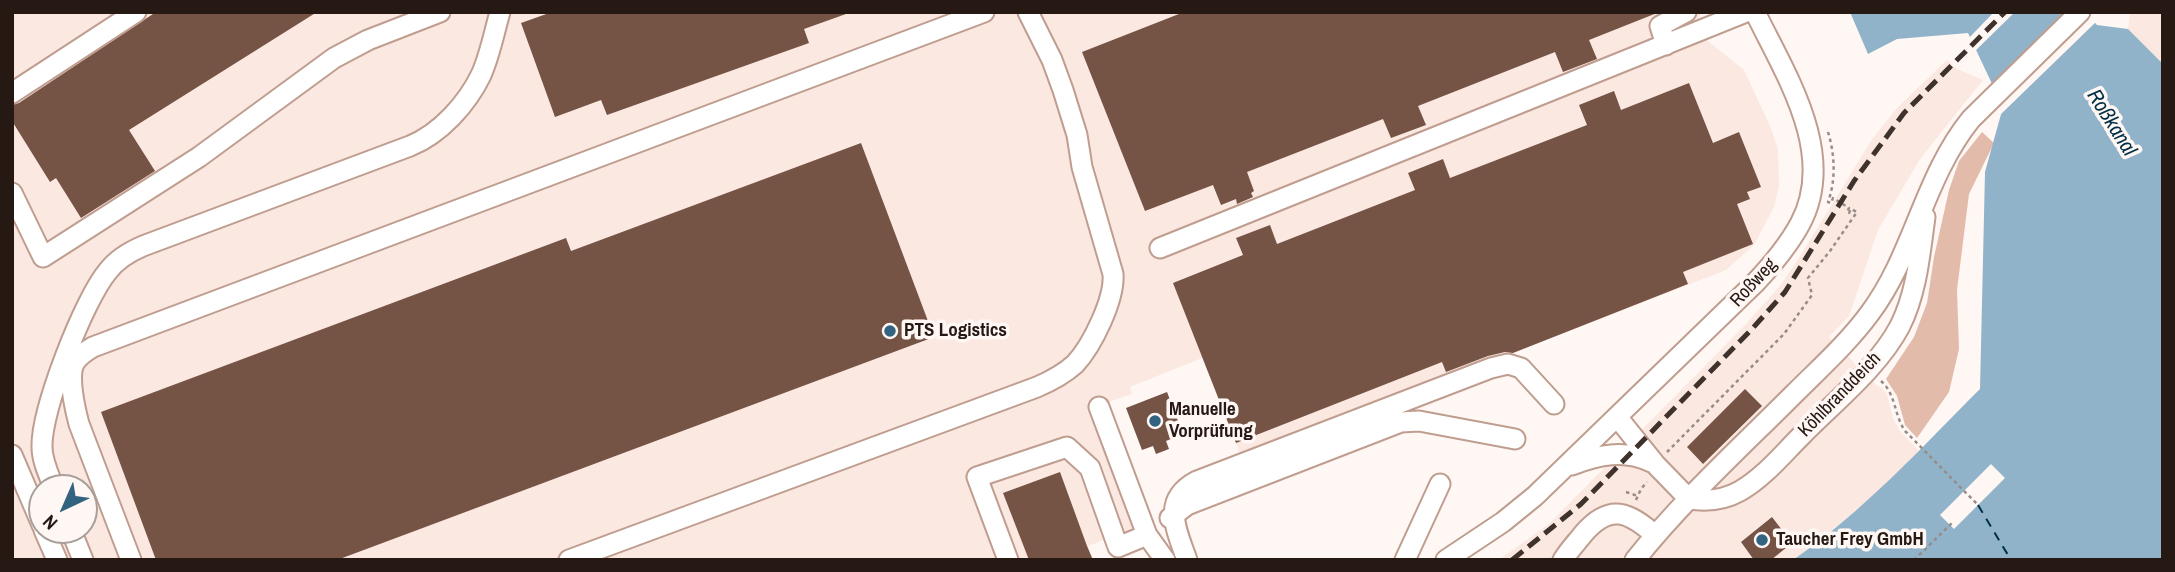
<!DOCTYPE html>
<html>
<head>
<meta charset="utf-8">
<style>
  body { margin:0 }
  #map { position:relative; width:2175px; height:572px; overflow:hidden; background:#fff7f4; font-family:"Archivo Narrow",sans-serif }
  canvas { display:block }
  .frame { position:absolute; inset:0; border:14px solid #261914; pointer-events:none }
  .north { position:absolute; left:28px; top:474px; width:70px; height:70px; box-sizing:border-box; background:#fff7f4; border:2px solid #a89e9a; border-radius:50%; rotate:224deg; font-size:19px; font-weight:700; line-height:28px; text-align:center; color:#261914 }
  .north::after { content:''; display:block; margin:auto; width:24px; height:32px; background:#326381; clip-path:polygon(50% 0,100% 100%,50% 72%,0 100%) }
</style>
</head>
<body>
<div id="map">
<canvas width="2175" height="572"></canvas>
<div class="frame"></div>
<div class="north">N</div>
</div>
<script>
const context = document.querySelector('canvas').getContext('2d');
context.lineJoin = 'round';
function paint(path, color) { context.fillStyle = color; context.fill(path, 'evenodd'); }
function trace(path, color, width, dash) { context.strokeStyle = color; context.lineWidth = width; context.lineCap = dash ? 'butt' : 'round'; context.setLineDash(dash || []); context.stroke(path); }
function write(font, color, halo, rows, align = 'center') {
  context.font = font + ' "Archivo Narrow",sans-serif'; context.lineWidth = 7; context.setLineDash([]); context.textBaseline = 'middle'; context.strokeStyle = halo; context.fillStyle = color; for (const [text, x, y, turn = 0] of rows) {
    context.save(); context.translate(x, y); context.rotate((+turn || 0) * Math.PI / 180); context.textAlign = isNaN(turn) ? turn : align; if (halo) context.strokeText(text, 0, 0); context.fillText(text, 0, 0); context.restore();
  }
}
paint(new Path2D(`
  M12,12h1689l-2,7 9,22 36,29 27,58 7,21 1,37 -5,21 -20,38 -28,25 -484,188 -40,-100 -72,29 2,7 -44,15 45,120 -45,17 4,14h-1080zM42,488h42v42h-42z
  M2130,12h33v52l-35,-35z
  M1947,60l10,9 26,11 -63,79 -42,71 -29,86 -20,21 47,48 6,3 5,7 6,23 7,13 19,20 -50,49 -55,45 -21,15h-294l51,-37 197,-200 32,-36 16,-23 78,-126 25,-31z`), '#fae8e1');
paint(new Path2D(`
  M1982,132l12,11 -25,51 -12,96 2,59 -10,43 -32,46 -12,-13 -8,-29 -11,-17 28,-42 13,-34 7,-46 15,-67 10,-29z`), '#e2bbab');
paint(new Path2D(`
  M1850,12h235l12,13 31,4 35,35v496h-370c70,-48 128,-112 187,-171l5,-217 18,-65 -35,-74 -71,6 -29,15z`), '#90b3ca');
paint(new Path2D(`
  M1994,12h21l-42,41 -6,-13z
  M2066,12h22l9,9 -97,94 -2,-2 1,-5 -10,-21z
  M1991,464l14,14 -51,51 -14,-14z`), '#fff7f4');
trace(new Path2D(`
  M1978,505l33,55`), '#002f48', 2, [9, 7]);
paint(new Path2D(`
  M156,12h161l-188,118 26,41 -74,47 -25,-40 -6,4 -38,-61v-16l7,-2z
  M552,12h294v2l-42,15 5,14 -202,72 -6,-15 -46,17 -34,-94z
  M1184,12h473v1l-68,27 8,19 -34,13 -8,-20 -137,54 8,19 -35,13 -8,-19 -136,53 7,19 -3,2 2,4 -16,7 -1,-5 -15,6 -8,-20 -68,26 -63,-159z
  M1689,83l24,60 26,-11 22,55 -14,5 3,7 -13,5 16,40 -70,28 5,12 -175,69 -8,-1 -17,4 -42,16 -4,-10 -206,81 -63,-160 70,-28 -7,-17 34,-13 7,19 138,-54 -7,-17 35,-14 7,19 137,-53 -8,-20 35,-14 7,19z
  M861,143l73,194 -597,223h-181l-55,-148 465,-174 5,13z
  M1745,389l17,17 -59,58 -16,-17z
  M1167,392l16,42 -17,7 3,8 -13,5 -3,-8 -11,4 -16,-42z
  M1060,472l27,74 6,14h-64l-26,-67z
  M1772,517l20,26 -21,17h-17l-13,-18z`), '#755345');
const minor = new Path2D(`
  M1666,45l-6,-19 26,-14
  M12,93l124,-81
  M12,193l31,64 156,-100 135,-99 34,-18 72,-28
  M1160,248l586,-236
  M1099,407l48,128 18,25
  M1618,418l37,46 34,35
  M12,455l30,70
  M1572,465c26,-10 52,-16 79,-3
  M54,488c-5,-13 -12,-27 -12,-41 -1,-37 42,-148 66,-176 9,-12 21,-19 35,-25l267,-100c30,-12 57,-42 71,-71 9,-20 13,-42 19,-63
  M1689,499c18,3 35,1 51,-8 23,-13 42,-36 60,-54 33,-34 78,-69 100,-111 17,-34 20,-73 25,-109
  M1170,518l17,-13 214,-83 18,-1 96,18
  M44,530l13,30
  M71,530l12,30
  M131,560l-52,-136c-4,-15 -12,-49 -4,-62 4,-6 11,-11 18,-15l891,-335
  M569,560l468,-173c14,-6 27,-13 38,-23 17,-18 40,-65 38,-90l-31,-107 -5,-32 -14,-45 -11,-30 -24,-48
  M1008,560l-31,-83 90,-30 23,21 28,79 29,-12
  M1187,560c-11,-31 -26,-60 10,-79l294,-113 17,-4 13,4 33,36
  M1405,560l35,-76
  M1446,560l57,-38 32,-26 220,-213c17,-18 33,-37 45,-59 38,-70 -15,-150 -45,-212
  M1563,560c6,-10 14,-18 21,-27 26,-30 45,-21 71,2
  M1635,560c48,-60 105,-112 159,-166 26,-26 54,-51 76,-81 44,-59 54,-136 101,-194l109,-107`);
trace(minor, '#bf9d8f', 23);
trace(new Path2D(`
  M1881,381c15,13 13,34 24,50l73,74
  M1667,452l117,-118 28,-39 -4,-17 22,-27 27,-39 -6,-3 -2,4 -2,-1 2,-4 -16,-10 -2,5 -3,-1c8,-22 7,-47 0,-70
  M1626,492l12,4
  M1636,500l5,-11 6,-7
  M1914,560l39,-38`), '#978c88', 2.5, [3.5, 3.5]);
trace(minor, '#fff', 19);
trace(new Path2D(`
  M1512,560l69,-56 171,-175 33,-37 69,-111 50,-68 101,-101`), '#3f322d', 5, [14, 7]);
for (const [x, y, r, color] of [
  [890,331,7,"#326381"],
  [1155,421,7,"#326381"],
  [1762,540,7,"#326381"]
]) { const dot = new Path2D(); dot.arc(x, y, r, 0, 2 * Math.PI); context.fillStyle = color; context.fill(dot); trace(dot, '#fff7f4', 2.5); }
write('19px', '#261914', '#fff7f4', [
  ["Roßweg",1754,283,-47],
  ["Köhlbranddeich",1840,395,-46]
]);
write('bold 19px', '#261914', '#fff7f4', [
  ["PTS Logistics",904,331],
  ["Manuelle",1169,410],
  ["Vorprüfung",1169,432],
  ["Taucher Frey GmbH",1776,540]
], 'left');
write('italic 21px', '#002f48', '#fff7f4', [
  ["Roßkanal",2111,123,58]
]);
</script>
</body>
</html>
